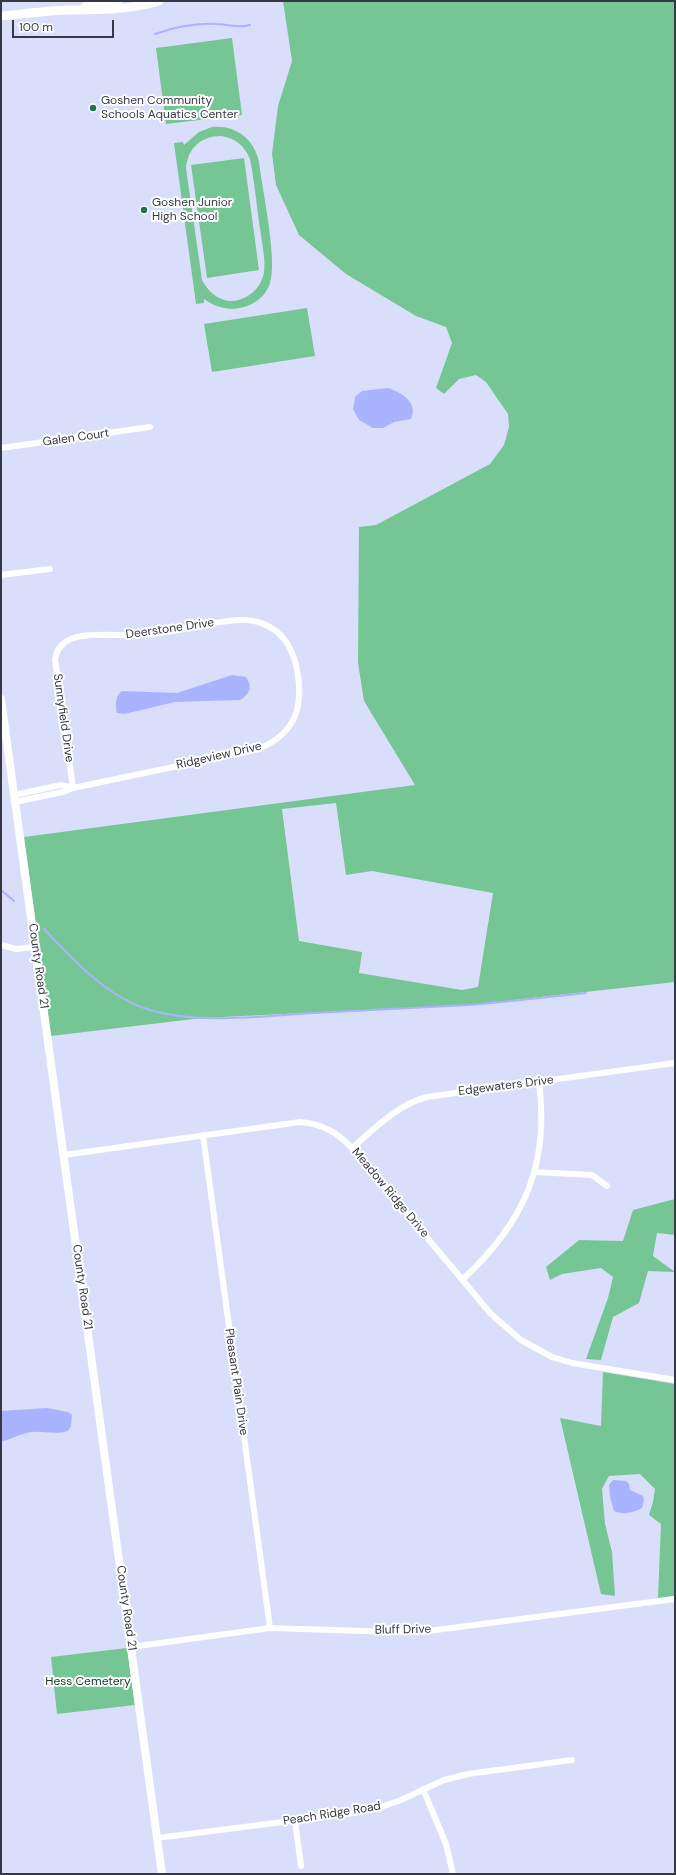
<!DOCTYPE html>
<html>
<head>
<meta charset="utf-8">
<style>
  body { margin:0 }
  #map { position:relative; width:676px; height:1875px; overflow:hidden; background:#d9defb; font-family:"DM Sans",sans-serif }
  canvas { display:block }
  .frame { position:absolute; inset:0; border:2px solid #363846; pointer-events:none }
  .scale { position:absolute; left:12px; top:20px; width:102px; height:18px; box-sizing:border-box; border:2px solid #363846; border-top:0; padding-left:5px; font-size:12px; line-height:14px; white-space:nowrap; color:#363846; -webkit-text-stroke:3px #fff; paint-order:stroke }
</style>
</head>
<body>
<div id="map">
<canvas width="676" height="1875"></canvas>
<div class="frame"></div>
<div class="scale">100 m</div>
</div>
<script>
const context = document.querySelector('canvas').getContext('2d');
context.lineJoin = 'round';
function paint(path, color) { context.fillStyle = color; context.fill(path, 'evenodd'); }
function trace(path, color, width, dash) { context.strokeStyle = color; context.lineWidth = width; context.lineCap = dash ? 'butt' : 'round'; context.setLineDash(dash || []); context.stroke(path); }
function write(font, color, halo, rows, align = 'center') {
  context.font = font + ' "DM Sans",sans-serif'; context.lineWidth = 4; context.setLineDash([]); context.textBaseline = 'middle'; context.strokeStyle = halo; context.fillStyle = color; for (const [text, x, y, turn = 0] of rows) {
    context.save(); context.translate(x, y); context.rotate((+turn || 0) * Math.PI / 180); context.textAlign = isNaN(turn) ? turn : align; if (halo) context.strokeText(text, 0, 0); context.fillText(text, 0, 0); context.restore();
  }
}
paint(new Path2D(`
  M283,1h392v981l-206,23 -267,13 -151,18 -27,-199 391,-52 -51,-84 -6,-38 1,-136 17,-2 114,-61 14,-19 5,-18 -1,-13 -22,-32 -10,-7 -17,4 -15,15 -8,-6 16,-45 -6,-16 -30,-11 -70,-42 -47,-39 -23,-50 -4,-31 6,-48 14,-45zM336,803l10,72 26,-4 121,22 -15,94 -16,3 -103,-17 3,-21 -63,-11 -17,-132z
  M232,38l10,77 -76,9 -10,-76z
  M212,127c23,-2 42,11 47,35 3,26 19,99 11,121 -3,11 -14,21 -26,24 -15,4 -27,1 -40,-8v4l-8,1 -22,-161 9,-1 1,3 15,-13zM221,136c14,2 23,9 29,23 5,25 7,51 11,76 1,11 5,25 3,37 -2,16 -17,29 -34,29 -13,-1 -22,-10 -28,-21l-16,-112c2,-20 15,-32 35,-32z
  M244,158l15,112 -52,8 -16,-113z
  M307,308l8,48 -103,16 -8,-48z
  M675,1199v36l-18,-2 -4,23 22,16 -27,-1 -9,32 -26,14 -12,43 -15,-1 22,-61 5,-21 -12,-9 -39,6 -12,6 -4,-13 33,-27 44,1 10,-31z
  M603,1372l72,12v212l-17,2 3,-74 -12,-9 4,-13 2,-13 -15,-15 -31,2 -7,13 3,35 7,28 3,44 -14,-2 -41,-176 41,8z
  M127,1648l8,57 -78,9 -6,-57z`), '#76c695');
paint(new Path2D(`
  M388,388c13,4 31,15 23,31l-17,3 -11,6h-10l-14,-8 -6,-11 2,-12 7,-6z
  M232,675l14,2c7,10 4,17 -6,23l-65,2 -51,12 -7,-1c-2,-7 -2,-17 5,-22l55,2z
  M47,1408l21,4 4,3 -1,11 -3,5c-12,4 -24,0 -37,1 -11,2 -20,7 -30,10v-31z
  M613,1480l13,1 3,3 1,6 13,6 1,4 -2,8c-10,5 -17,7 -28,3l-4,-14 -1,-12z`), '#a9b3ff');
trace(new Path2D(`
  M155,34c20,-7 40,-11 61,-10 12,0 22,5 34,1
  M1,890l13,11
  M44,929c26,27 54,59 90,75 50,23 125,12 180,9 51,-3 103,-5 154,-8 39,-3 79,-8 118,-12`), '#a9b3ff', 2);
trace(new Path2D(`
  M1,448l149,-21
  M1,575l49,-6
  M14,795l47,-10 12,3
  M15,802l48,-10 10,-4 186,-39c23,-10 39,-27 40,-52 1,-19 -3,-43 -15,-58 -25,-29 -58,-18 -90,-12 -19,4 -38,7 -57,8 -25,2 -78,-10 -82,25l18,128
  M1,945l15,4 19,-2
  M203,1135l67,493
  M352,1148c23,-20 45,-43 75,-51l248,-34
  M64,1155l236,-33c22,2 37,10 52,26l139,166 30,26 31,17 20,6 103,17
  M534,1172l58,3 15,11
  M462,1280c61,-56 88,-114 77,-198
  M131,1647l139,-19 124,4 34,-1 247,-32
  M423,1789l23,55 7,30
  M295,1821l6,45
  M157,1838l197,-25 24,-5 23,-8 43,-20 24,-6 104,-14`), '#fff', 6);
trace(new Path2D(`
  M1,699l161,1175`), '#fff', 8);
trace(new Path2D(`
  M85,7l33,-6
  M1,16c22,-2 45,-5 67,-6 31,0 61,0 91,-9`), '#fff', 9);
for (const [x, y, r, color] of [
  [93,108,4,"#207649"],
  [144,210,4,"#207649"]
]) { const dot = new Path2D(); dot.arc(x, y, r, 0, 2 * Math.PI); context.fillStyle = color; context.fill(dot); trace(dot, '#fff', 1.5); }
write('12px', '#363846', '#fff', [
  ["Goshen Community",101,101],
  ["Schools Aquatics Center",101,115],
  ["Goshen Junior",152,203],
  ["High School",152,217]
], 'left');
write('12px', '#363846', '#fff', [
  ["Galen Court",76,438,-8],
  ["Deerstone Drive",170,629,-8],
  ["Sunnyfield Drive",63,718,82],
  ["Ridgeview Drive",219,756,-13],
  ["County Road 21",38,966,82],
  ["Edgewaters Drive",506,1086,-7],
  ["Meadow Ridge Drive",390,1193,50],
  ["County Road 21",82,1287,82],
  ["Pleasant Plain Drive",236,1382,82],
  ["County Road 21",126,1608,82],
  ["Bluff Drive",403,1630,-1],
  ["Peach Ridge Road",332,1814,-9]
]);
write('12px', '#153924', '#fff', [
  ["Hess Cemetery",88,1682]
]);
</script>
</body>
</html>
